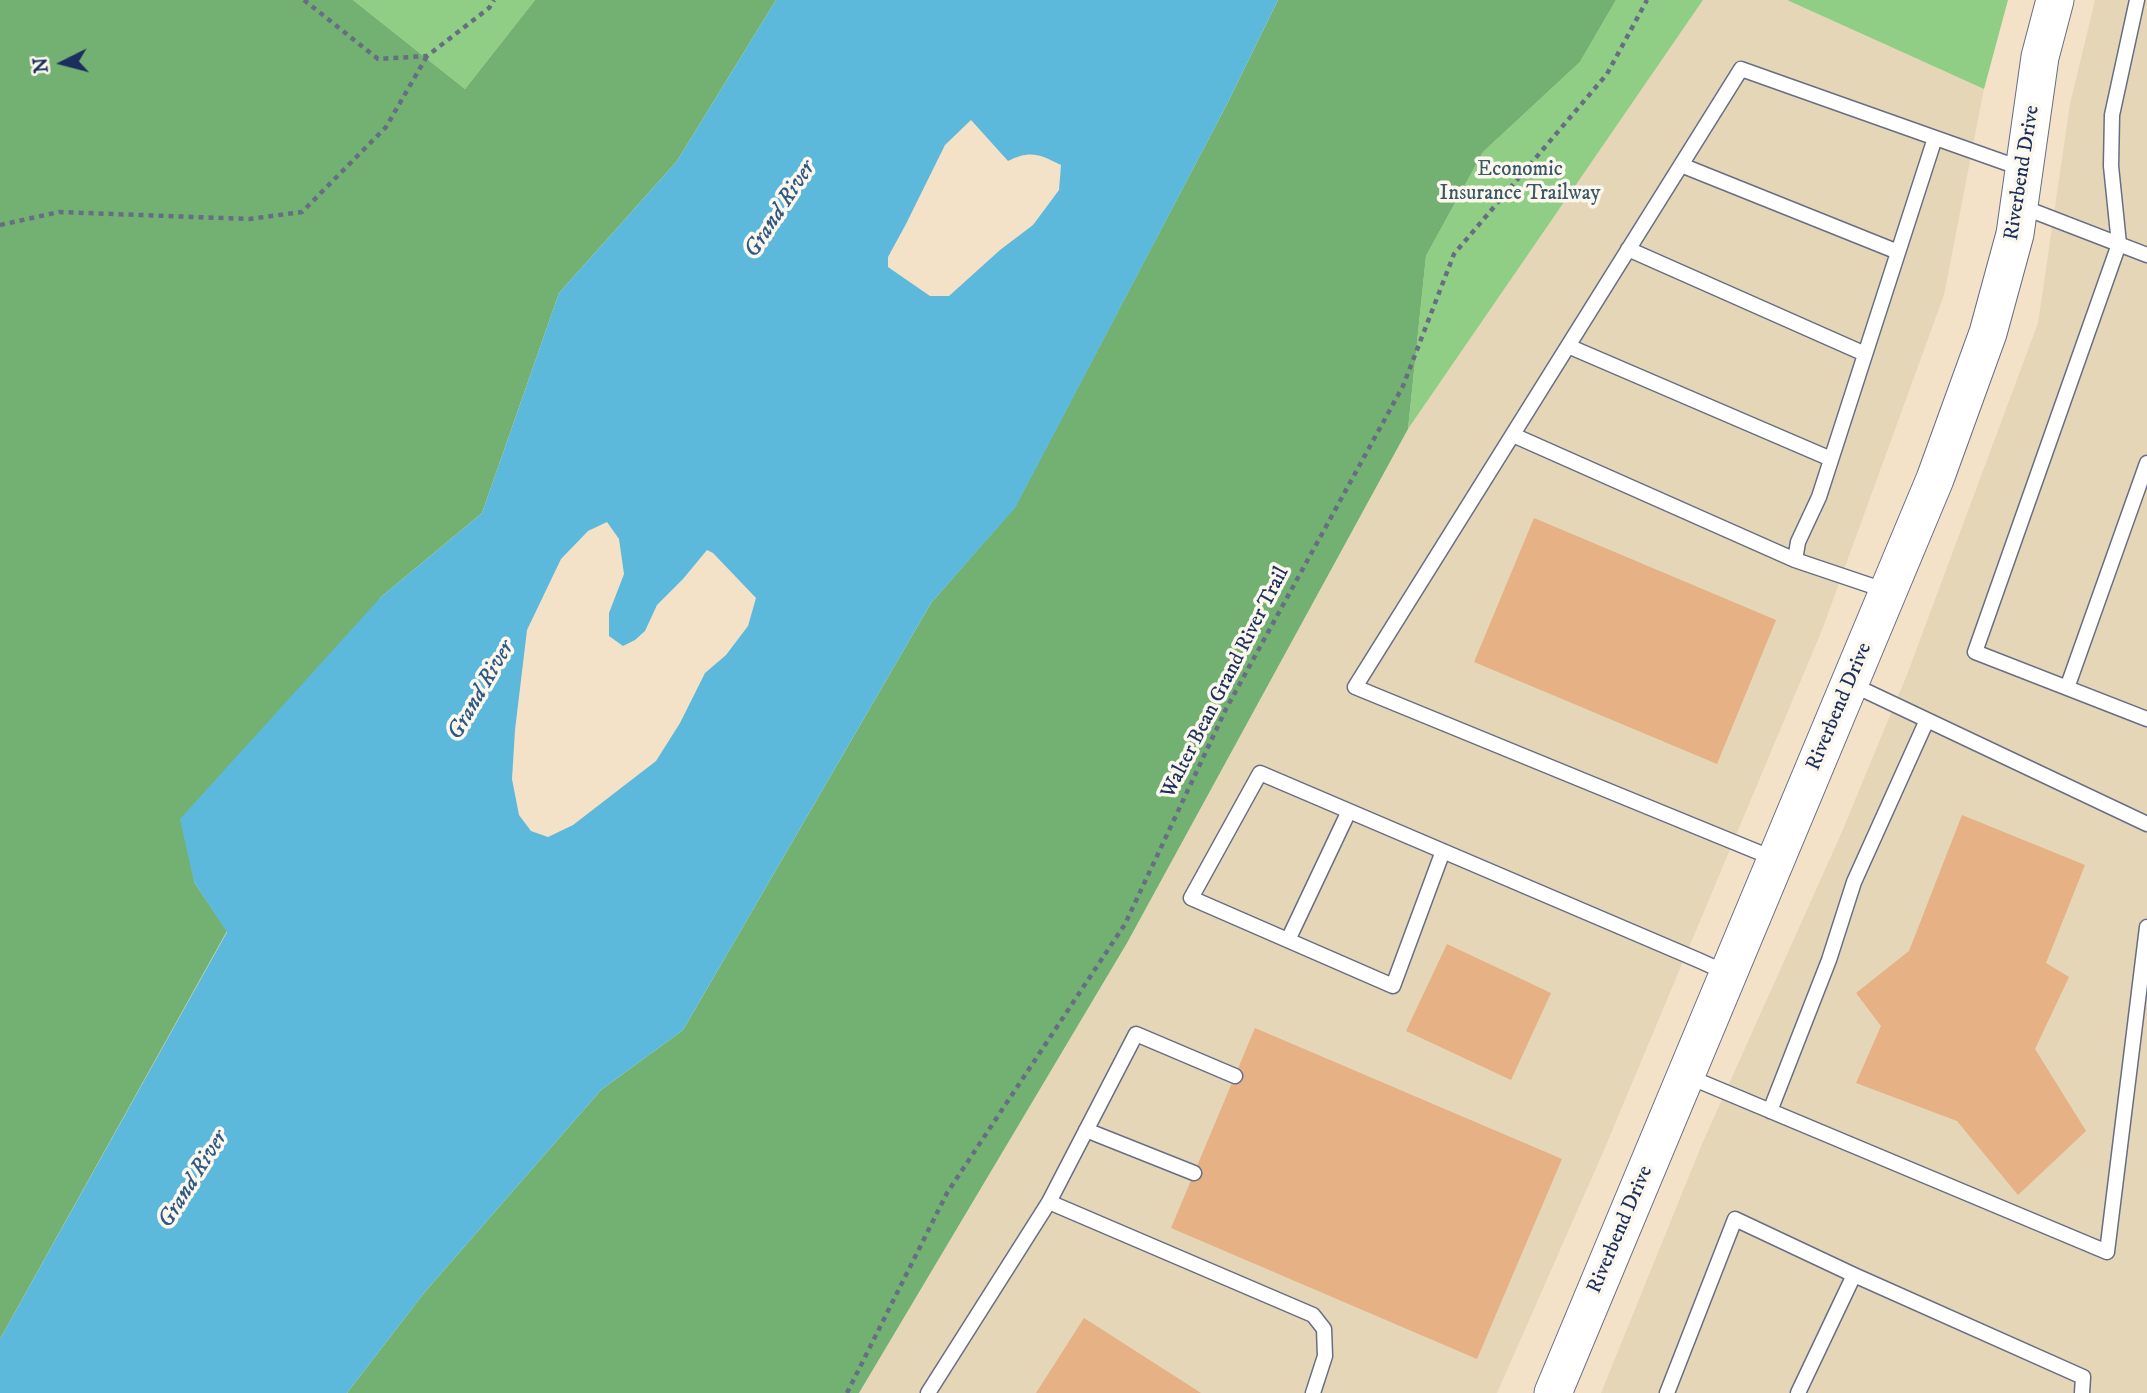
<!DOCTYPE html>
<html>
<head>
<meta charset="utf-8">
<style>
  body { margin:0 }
  #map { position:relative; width:2147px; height:1393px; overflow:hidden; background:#f4e2c8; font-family:"IM FELL DW Pica",serif }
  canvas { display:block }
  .north { position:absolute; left:28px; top:28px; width:70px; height:70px; -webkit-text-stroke:5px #fbf7ec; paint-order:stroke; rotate:264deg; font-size:19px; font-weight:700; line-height:28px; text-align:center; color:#1b2f5e }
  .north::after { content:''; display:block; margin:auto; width:24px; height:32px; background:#1b2f5e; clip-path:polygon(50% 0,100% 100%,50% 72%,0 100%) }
</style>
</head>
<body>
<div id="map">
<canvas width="2147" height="1393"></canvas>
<div class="north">N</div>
</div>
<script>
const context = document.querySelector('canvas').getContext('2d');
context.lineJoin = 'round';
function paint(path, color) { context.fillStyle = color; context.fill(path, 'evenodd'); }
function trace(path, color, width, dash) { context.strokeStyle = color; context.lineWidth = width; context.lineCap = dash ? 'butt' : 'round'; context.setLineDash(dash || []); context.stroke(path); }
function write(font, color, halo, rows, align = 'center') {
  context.font = font + ' "IM FELL DW Pica",serif'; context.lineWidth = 7; context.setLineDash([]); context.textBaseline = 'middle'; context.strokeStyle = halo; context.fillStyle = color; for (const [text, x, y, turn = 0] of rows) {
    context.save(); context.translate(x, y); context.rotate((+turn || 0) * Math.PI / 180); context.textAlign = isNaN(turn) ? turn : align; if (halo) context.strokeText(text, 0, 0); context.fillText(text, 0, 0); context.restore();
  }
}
paint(new Path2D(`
  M1703,0h84l197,89 -40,206 -122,335 -218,520 -107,243h-638l268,-450 281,-514z
  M2095,0h52v1393h-546l101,-249 139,-310 67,-162 130,-349 32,-219z`), '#e5d6b8');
paint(new Path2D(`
  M353,0h182l-70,89z
  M1616,0h87l-295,429 18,-173 57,-104 97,-90z
  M1787,0h221l-24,89z`), '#8fce84');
paint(new Path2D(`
  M0,0h353l112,89 70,-89h241l-99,161 -118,132 -77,220 -101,84 -187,285 33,49 -227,408z
  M1278,0h338l-36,62 -97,90 -57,104 -18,173 -281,514 -268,450h-512l77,-100 177,-203 82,-60 248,-427 84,-96 211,-401z`), '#73b172');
paint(new Path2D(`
  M776,0h502l-52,106 -211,402 -84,95 -248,427 -82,60 -177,203 -77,100h-347v-54l227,-407 -33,-50 -14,-63 201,-222 101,-84 77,-220 118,-132zM971,120l37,41c22,-11 31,-7 53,4l-2,25 -26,35 -33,25 -51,46h-19l-42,-29v-10l18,-33 39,-79zM607,522l12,17 5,35 -15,39v23l14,10 12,-6 10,-9 12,-26 26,-26 24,-29 6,3 43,45 -8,28 -22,29 -21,18 -25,50 -24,38 -83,64 -25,12 -17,-6 -12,-16 -7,-36 3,-49 12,-100 34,-71 27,-28z`), '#5db9db');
paint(new Path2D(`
  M1534,518l242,102 -59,144 -243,-102z
  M1962,815l123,50 -39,98 23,14 -34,72 51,82 -68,64 -61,-74 -101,-38 25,-57 -25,-33 53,-42z
  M1447,944l104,49 -40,87 -105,-49z
  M1255,1028l307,131 -85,200 -306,-131z
  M1084,1318l117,75h-165z`), '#e6b184');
const service = new Path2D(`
  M2137,0l-25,115 -1,51 8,78 -144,408 172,67
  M1681,165l217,87
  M2020,206l127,49
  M1628,249l237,105
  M1568,346l263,113
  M1513,435l282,125 92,31
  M1795,560l3,-18 21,-45 116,-359
  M1851,684l296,140
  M2067,688l80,-225
  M1443,851l-50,135 -202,-88 69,-125 438,187 29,13
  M1775,859l-420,-172 386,-618 282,100
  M1288,940l61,-129
  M1687,1076l420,176 40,-325
  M1770,1111l59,-151 25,-78 73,-162
  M1086,1130l108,43
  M1049,1202l264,113 11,14 1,27 -12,37
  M928,1393l121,-191 87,-168 99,42
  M1667,1393l68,-174 119,56 229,102 -1,16
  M1798,1393l56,-118`);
const tertiary = new Path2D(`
  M1553,1393l382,-914 53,-146 27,-99 25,-177 15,-57`);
trace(service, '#676e83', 17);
trace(tertiary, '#676e83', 39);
trace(new Path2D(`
  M304,0l74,59 49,-3 62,-48 5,-8
  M0,225l59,-13 190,7 53,-7 84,-85 41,-71
  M847,1393l100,-200 178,-269 101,-215 177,-323 51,-132 153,-180 40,-74`), '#676e83', 4.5, [5, 5]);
trace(service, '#fff', 14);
trace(tertiary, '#fff', 37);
write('21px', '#385768', '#fbf7ec', [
  ["Economic",1520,171],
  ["Insurance Trailway",1520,195]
]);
write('21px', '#1b2f5e', '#fbf7ec', [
  ["Riverbend Drive",2023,173,-81],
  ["Walter Bean Grand River Trail",1226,683,-63],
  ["Riverbend Drive",1840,707,-67],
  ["Riverbend Drive",1621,1230,-67]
]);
write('italic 23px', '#2f5884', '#fbf7ec', [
  ["Grand River",781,210,-57],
  ["Grand River",482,691,-60],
  ["Grand River",194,1180,-58]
]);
</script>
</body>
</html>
